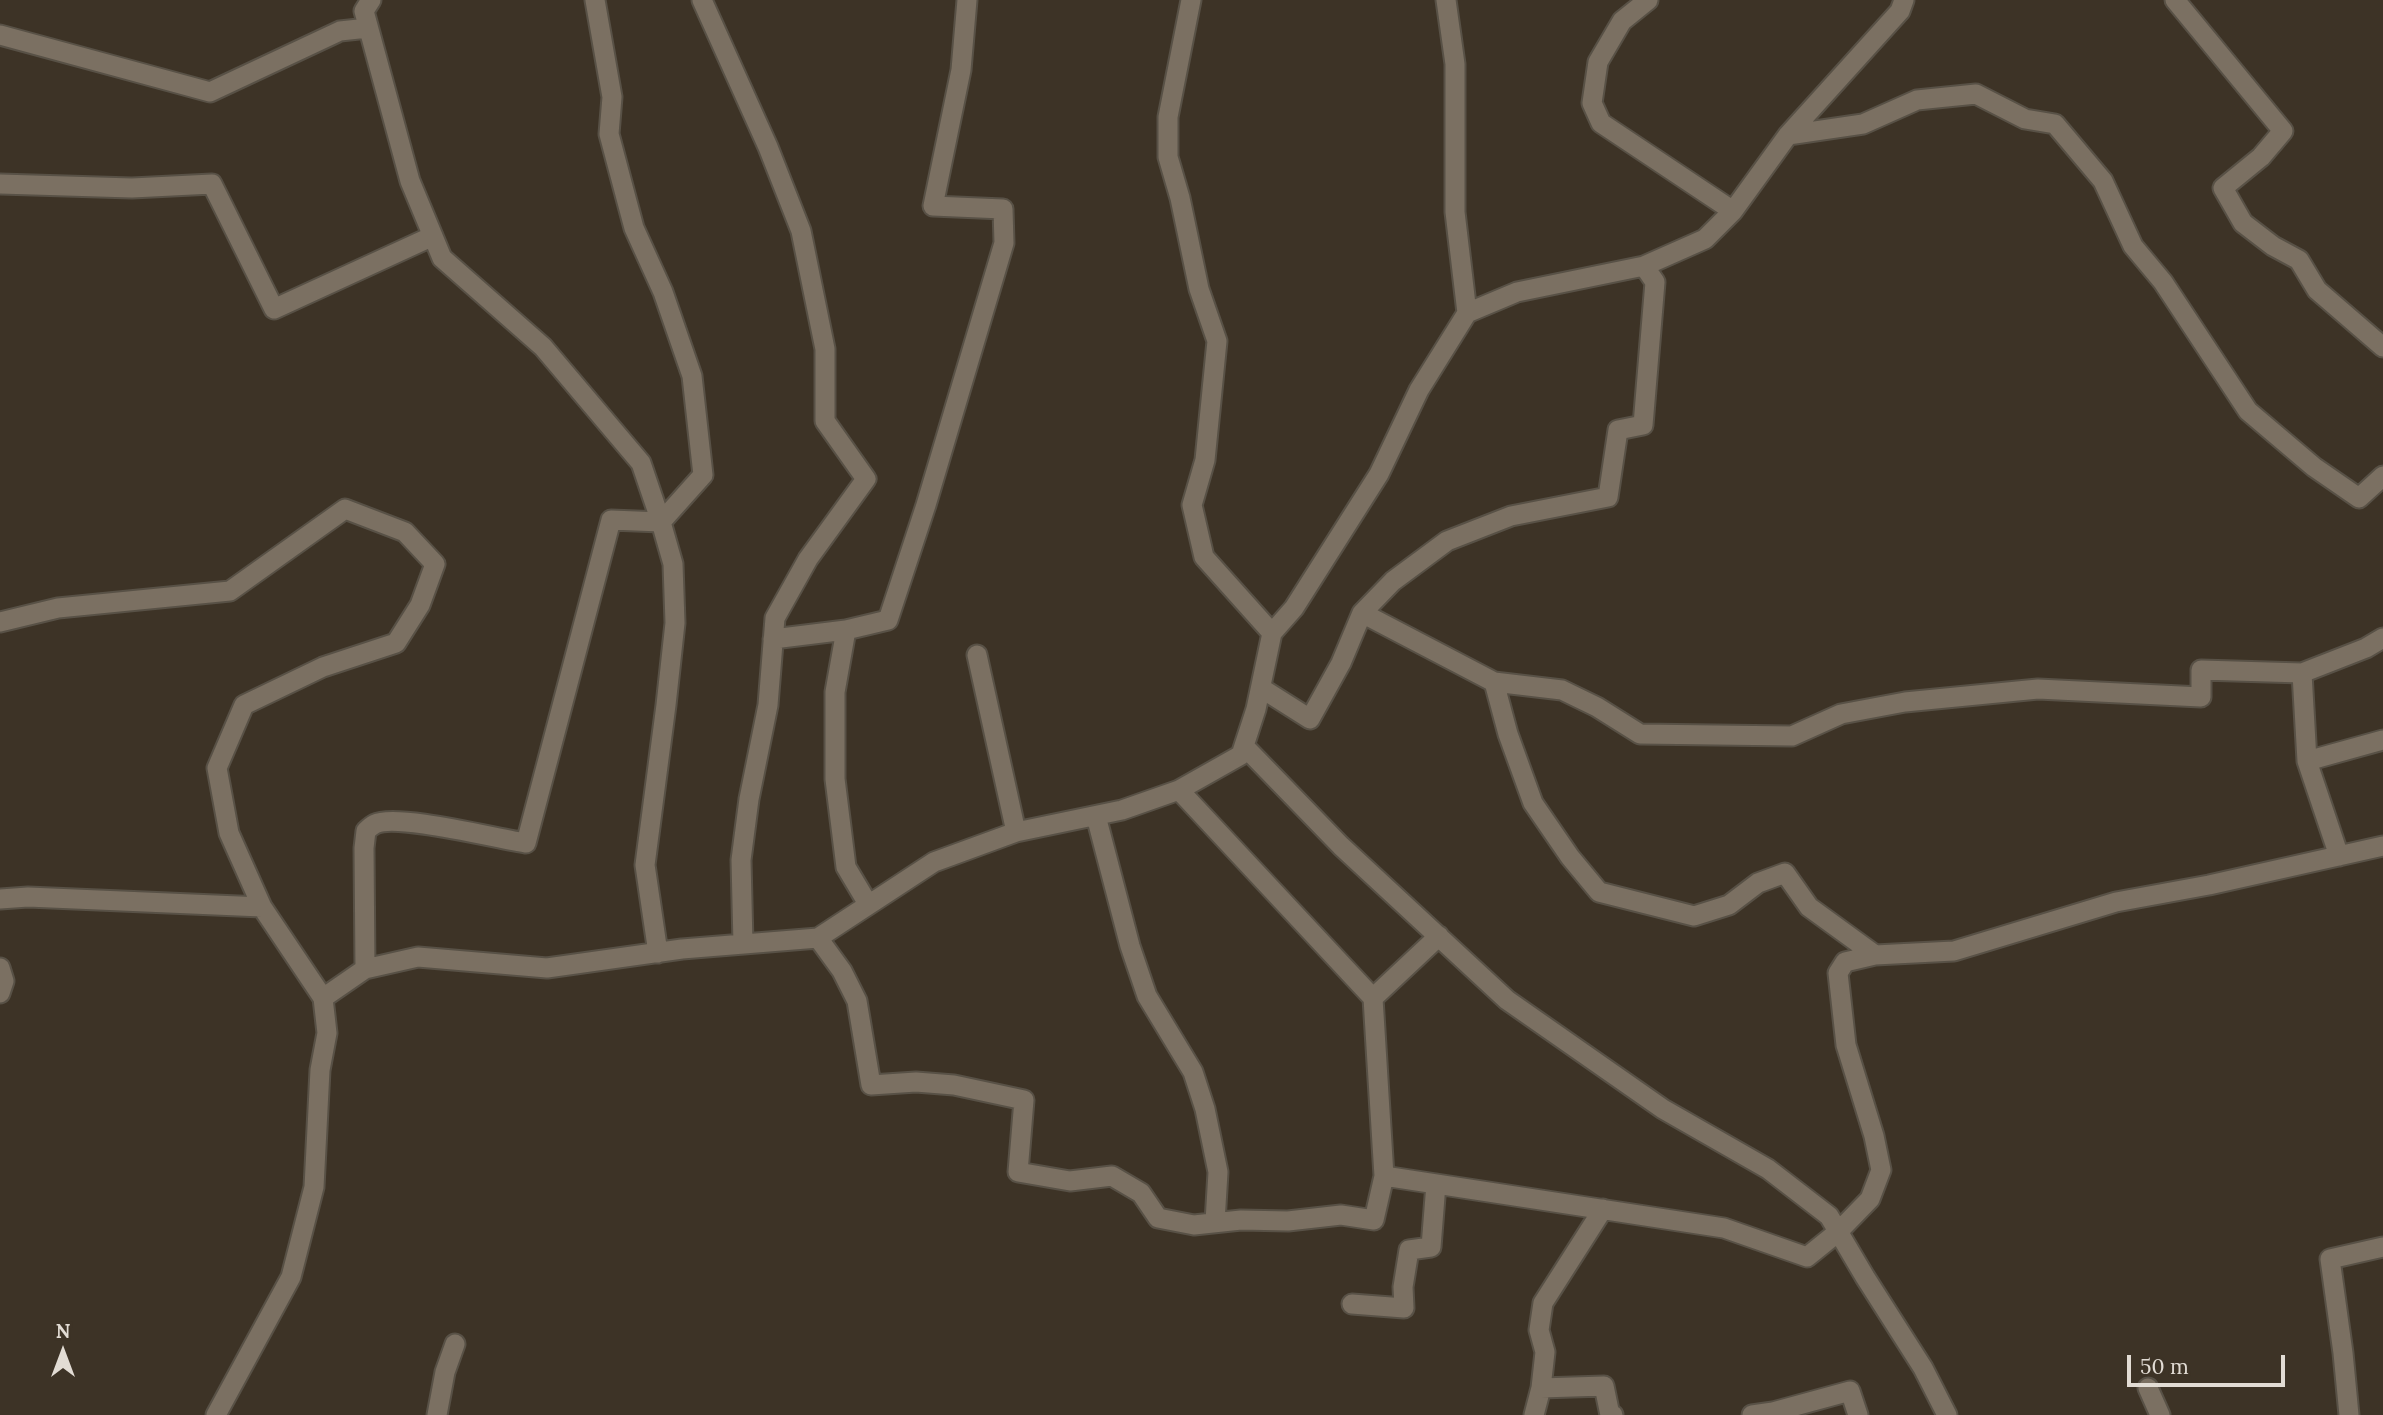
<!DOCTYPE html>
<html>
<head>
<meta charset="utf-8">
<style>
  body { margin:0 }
  #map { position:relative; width:2383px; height:1415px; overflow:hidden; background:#3d3326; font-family:Lora,serif }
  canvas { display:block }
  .north { position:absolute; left:28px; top:1317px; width:70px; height:70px; -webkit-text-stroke:5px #3d3326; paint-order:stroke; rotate:0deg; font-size:19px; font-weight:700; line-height:28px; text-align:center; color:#e2dcd4 }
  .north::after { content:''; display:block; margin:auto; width:24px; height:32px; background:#e2dcd4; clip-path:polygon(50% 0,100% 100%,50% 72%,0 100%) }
  .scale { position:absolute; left:2127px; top:1355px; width:158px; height:32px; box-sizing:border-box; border:4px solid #e2dcd4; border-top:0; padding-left:9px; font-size:21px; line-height:24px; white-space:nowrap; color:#e2dcd4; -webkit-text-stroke:5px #3d3326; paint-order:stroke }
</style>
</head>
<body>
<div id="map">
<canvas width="2383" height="1415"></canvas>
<div class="north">N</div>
<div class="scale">50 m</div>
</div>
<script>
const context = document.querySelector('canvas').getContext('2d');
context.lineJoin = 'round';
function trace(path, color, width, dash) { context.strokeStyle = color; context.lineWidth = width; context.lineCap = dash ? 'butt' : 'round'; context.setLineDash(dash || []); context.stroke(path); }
const minor = new Path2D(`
  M595,0l17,97 -3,37 25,94 29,64 29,84 11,99 -42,47 12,42 2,59 -9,82 -21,160 13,88
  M702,0l66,147 33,84 24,118v72l41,58 -58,80 -33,59 -7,87 -19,94 -8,61 2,84
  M1191,0l-23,117v40l12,41 19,91 18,52 -12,119 -13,45 12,52 68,76
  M1446,0l9,64v148l12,101
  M2175,0l108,131 -22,26 -38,31 20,35 30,23 26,14 18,30 66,57
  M0,35l210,57 130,-61 28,-3
  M1788,135l75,-11 54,-24 59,-6 49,25 30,5 48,57 30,65 30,36 85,129 66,56 45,31 24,-22
  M0,184l132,4 80,-4 62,125 159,-73
  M1733,211l55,-76 112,-124 4,-11
  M1362,613l132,69 68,8 35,17 43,27 152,2 49,-22 64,-12 133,-13 163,8v-27l101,3
  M0,622l58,-14 172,-17 115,-82 60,23 30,32 -15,41 -24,38 -73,24 -79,38 -27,63 12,65 33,74 61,91
  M846,630l42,-10 38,-115 78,-262 -1,-34 -70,-3 28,-136 6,-70
  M773,639l73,-9 -11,62v87l11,88 22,37
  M977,655l39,177
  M1494,682l14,52 25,69 37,54 29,35 95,24 35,-11 29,-22 27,-10 24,34 66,48
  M1261,688l49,31 31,-56 21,-50 31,-32 54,-40 64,-25 97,-19 10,-67 25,-5 12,-143 -11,-16
  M1244,746l97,100 166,154 156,109 105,60 61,47 36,61 58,91 24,47
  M2307,761l-5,-88 64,-25 17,-10
  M1179,790l194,208 11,178 340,52 83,29 31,-25 32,-33 11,-29 -7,-34 -28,-91 -8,-72 7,-11 30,-7 79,-4 162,-49 93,-17 174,-39
  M1096,816l34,130 17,50 46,76 12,37 13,63 -3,50
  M2339,856l-32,-95 76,-21
  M0,899l28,-2 234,10
  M818,938l24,33 15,30 14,84 45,-3 38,3 70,15 -6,72 52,9 42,-5 29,17 17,25 36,7 47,-5 47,1 53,-6 33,5 10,-44
  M0,968l4,13 -4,12
  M365,969l-1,-121 2,-17c3,-3 5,-5 9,-7 21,-11 123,15 151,19l85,-323 50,2 -20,-59 -98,-116 -101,-89 -32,-77 -46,-170 7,-11
  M1373,998l66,-62
  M1352,1304l52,4 -1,-21 6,-37 22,-3 5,-63
  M1541,1388l4,-36 -6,-22 4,-27 60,-94
  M2148,1388l12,27
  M216,1415l75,-138 23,-90 6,-117 7,-37 -4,-35 42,-29 53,-12 129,11 135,-19 136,-11 116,-76 82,-30 106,-22 57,-20 62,-35 15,-46 16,-76 22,-25 85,-134 40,-84 48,-77 50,-21 127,-26 61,-27 28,-28 -132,-88 -9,-20 6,-41 24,-41 26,-21
  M437,1415l8,-43 10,-28
  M1534,1415l7,-27 63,-2 6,29h3
  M1752,1415l21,-3 77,-21 8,24
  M2349,1415l-6,-62 -13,-94 53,-12`);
trace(minor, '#585146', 23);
trace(minor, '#7b7062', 19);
</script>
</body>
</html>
